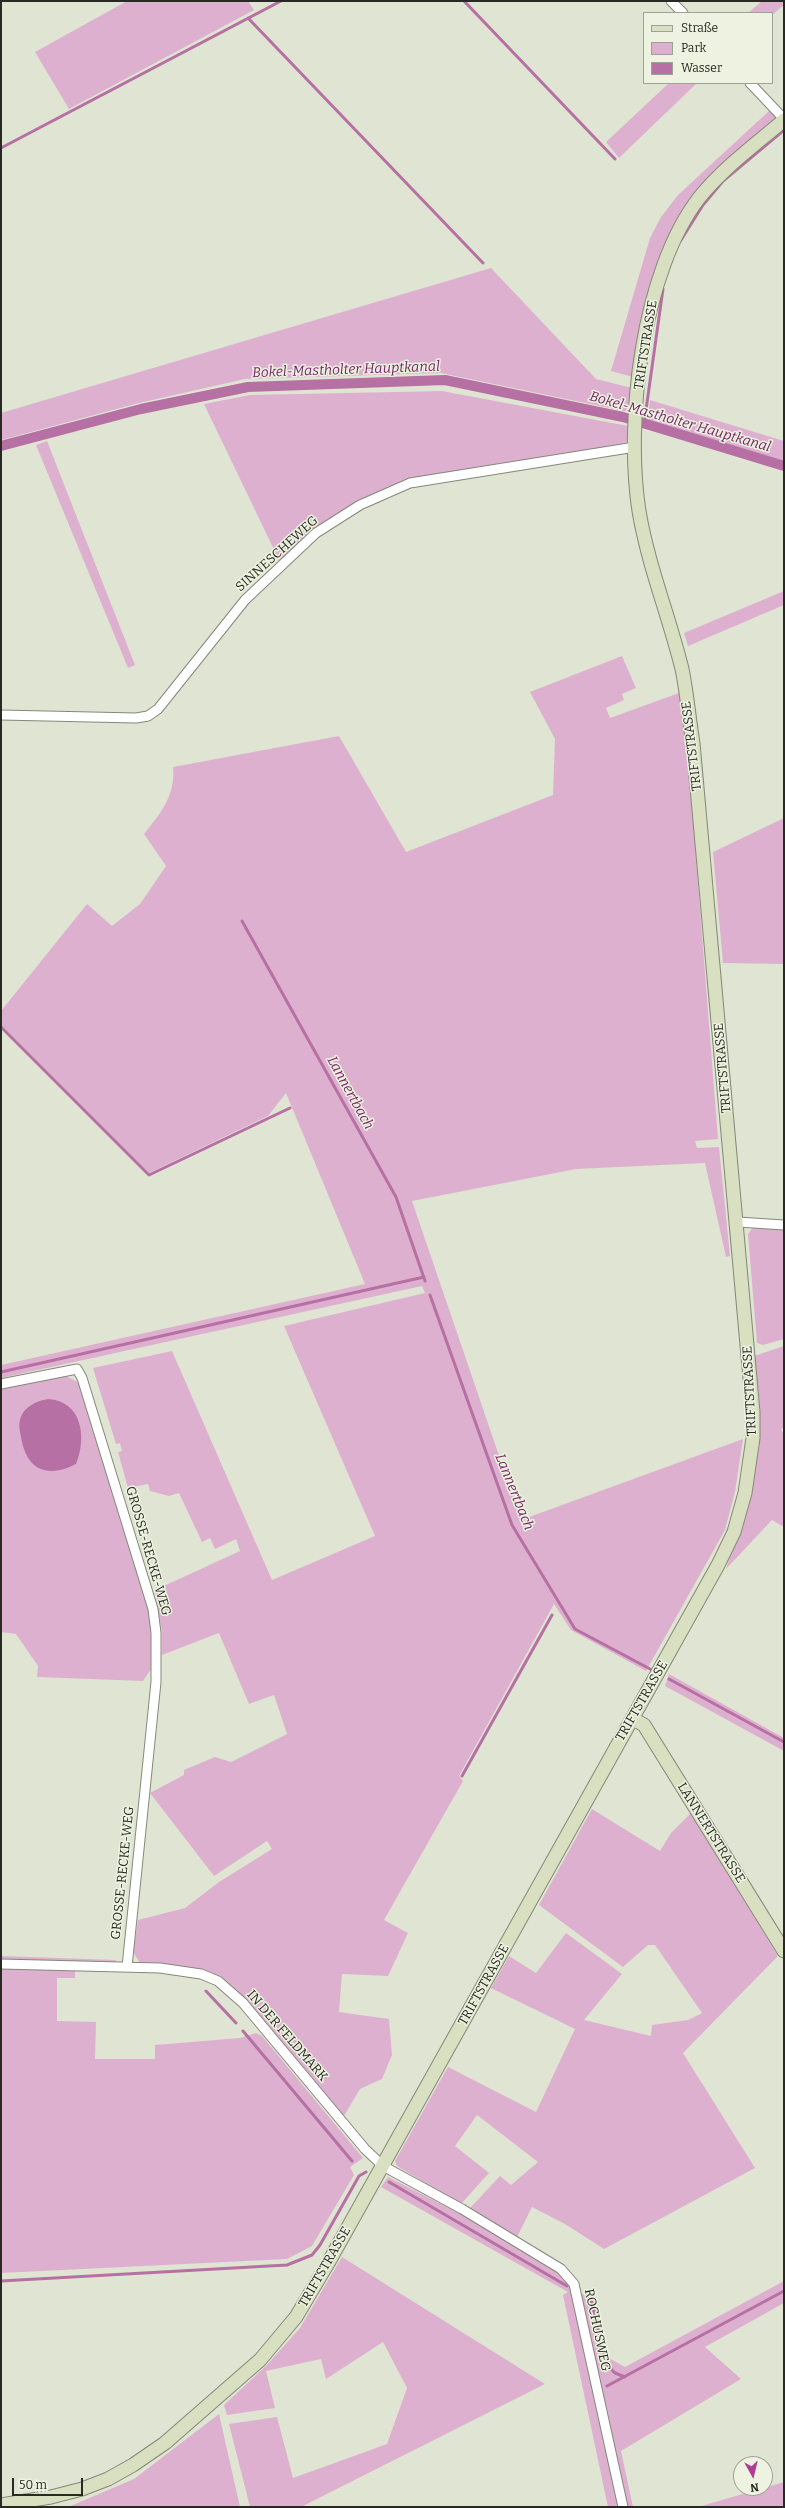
<!DOCTYPE html>
<html>
<head>
<meta charset="utf-8">
<style>
  body { margin:0 }
  #map { position:relative; width:785px; height:2508px; overflow:hidden; background:#e0e5d3; font-family:Bitter,serif }
  canvas { display:block }
  .frame { position:absolute; inset:0; border:2px solid #272922; pointer-events:none }
  .legend { position:absolute; left:643px; top:12px; width:130px; height:72px; box-sizing:border-box; background:#edf3e0; border:1px solid #9ea294; margin:0; padding:5px 7px; list-style:none; font-size:12px; color:#272922 }
  .legend li { display:flex; align-items:center; gap:8px; height:20px }
  .legend b { width:20px; border:1px solid #9ea294 }
  .north { position:absolute; left:733px; top:2456px; width:40px; height:40px; box-sizing:border-box; background:#edf3e0; border:1px solid #9ea294; border-radius:50%; rotate:172deg; font-size:11px; font-weight:700; line-height:16px; text-align:center; color:#272922 }
  .north::after { content:''; display:block; margin:auto; width:14px; height:18px; background:#af3c96; clip-path:polygon(50% 0,100% 100%,50% 72%,0 100%) }
  .scale { position:absolute; left:12px; top:2478px; width:71px; height:18px; box-sizing:border-box; border:2px solid #272922; border-top:0; padding-left:5px; font-size:12px; line-height:14px; white-space:nowrap; color:#272922; -webkit-text-stroke:3px #edf3e0; paint-order:stroke }
</style>
</head>
<body>
<div id="map">
<canvas width="785" height="2508"></canvas>
<div class="frame"></div>
<ul class="legend">
<li><b style="height:5px;background:#d9dfc1"></b>Straße</li>
<li><b style="height:11px;background:#deb0d0"></b>Park</li>
<li><b style="height:11px;background:#b670a3"></b>Wasser</li>
</ul>
<div class="north">N</div>
<div class="scale">50 m</div>
</div>
<script>
const context = document.querySelector('canvas').getContext('2d');
context.lineJoin = 'round';
function paint(path, color) { context.fillStyle = color; context.fill(path, 'evenodd'); }
function trace(path, color, width, dash) { context.strokeStyle = color; context.lineWidth = width; context.lineCap = dash ? 'butt' : 'round'; context.setLineDash(dash || []); context.stroke(path); }
function write(font, color, halo, rows, align = 'center') {
  context.font = font + ' Bitter,serif'; context.lineWidth = 3; context.setLineDash([]); context.textBaseline = 'middle'; context.strokeStyle = halo; context.fillStyle = color; for (const [text, x, y, turn = 0] of rows) {
    context.save(); context.translate(x, y); context.rotate((+turn || 0) * Math.PI / 180); context.textAlign = isNaN(turn) ? turn : align; if (halo) context.strokeText(text, 0, 0); context.fillText(text, 0, 0); context.restore();
  }
}
paint(new Path2D(`
  M127,1h121l6,9 -185,99 -34,-57z
  M762,1h22v4l-12,10v-2h-24z
  M669,83h28l-78,75 -13,-16z
  M770,110l9,8 -85,78 -24,38 -14,32 -10,39 -13,72 -22,-6 39,-133 11,-21 17,-22z
  M491,268l105,111 36,9 -3,24 -188,-39 -196,6 -106,24 -138,37v-27z
  M442,391l186,35 -1,16 -10,4 -177,28 -82,28 -78,60 -76,-158 46,-9z
  M650,400l134,41v22l-137,-43z
  M47,441l88,224 -7,3 -92,-223z
  M784,591v14l-96,41 -4,-13z
  M622,656l14,32 -14,6 2,6 -18,8 4,10 69,-25 8,50 31,396 -23,2 2,7 22,-1 11,109 -4,1 -21,-94 -129,6 -164,32 109,319 222,-81 -8,53 -10,38 -79,141 -75,-41 -17,-26 -95,172 4,5 -79,139 24,13 -20,43 -46,-2 -3,38 50,7 3,36 -10,24 -22,10 -16,27 -98,-117 -24,-21 -37,-12 -45,-3 -7,-11 5,-32 47,-12 34,-26 53,-33 -5,-8 -53,35 -64,-83 34,-18v-5l31,-13 16,5 56,-28 -13,-39 -25,9 -30,-71 -57,22v-23l-7,-42 85,-39 -4,-12 -21,10 -5,-11 -8,4 -23,-49 -10,3 -19,-5 -2,-7 -20,4 -10,-36 4,-1 -2,-8 -4,1 -23,-76 79,-17 100,229 103,-44 -91,-210 141,-33 -3,-7 -421,92v-13l364,-81 -79,-191 -18,23 -119,57 -148,-148v-14l86,-107 25,22 28,-22 26,-38 -22,-32c16,-20 32,-39 29,-67l166,-31 67,116 147,-57 2,-56 -25,-47z
  M784,818v146l-61,-1 -10,-111z
  M753,1227l31,2v110l-21,6 -6,-2 -9,-109z
  M784,1346v80l-3,4 3,4v93l-12,-7 -46,49c16,-45 34,-107 34,-155 0,-19 -4,-39 -6,-58z
  M64,1375l16,8 68,224 5,47 -2,15 -8,12 -106,-4 1,-11 -22,-32 -15,-2v-243z
  M669,1674l115,64v13l-119,-65z
  M592,1809l68,42 11,-18 20,-20 87,143 -95,97 72,115 -151,81 -39,-25 -33,-17 -15,30 -47,-29 30,-32 11,9 27,-23 -61,-47 -22,31 34,27 -28,31 -64,-38 -2,-5 53,-94 88,45 39,-83 -84,-41 18,-32 27,17 30,-40 56,41 -38,46 67,16 1,-11 36,-5 14,-7 -47,-68h-7l-25,22 -84,-62z
  M1,1956l115,4 -2,3 -113,-3z
  M1,1967l74,4v7h-18v43l39,1 -1,37h60v-14l85,-7 16,-5 6,3 101,122 -13,9 4,8 -42,71 -25,13 -286,14z
  M388,2177l71,36 99,59 11,13 2,6 22,6 16,61 16,9 159,-86v22l-79,44 36,32 -120,72 12,56h-25l-45,-212 5,-3 -187,-105z
  M342,2257l203,127 -244,123h-51l-21,-83 48,-7 16,61 94,-34 20,-56 -24,-46 -57,37 -5,-20 -55,12 9,37 -48,7 -3,-10 42,-39 34,-38z
  M219,2414l21,93h-172l66,-28z
  M784,2482v25h-86z`), '#deb0d0');
paint(new Path2D(`
  M48,1399c34,2 39,38 28,65 -25,13 -47,9 -54,-22 -1,-6 -4,-16 -2,-22 3,-13 16,-19 28,-21z`), '#b670a3');
trace(new Path2D(`
  M464,1l151,158
  M248,18l235,245
  M1,148l280,-147
  M681,240l22,-35 20,-24 61,-51
  M644,424l19,-135
  M242,921l154,276 29,84
  M1,1027l148,148 141,-67
  M430,1295l82,230 63,104 77,41
  M1,1372l423,-95
  M669,1679l115,63
  M462,1776l90,-161
  M206,1991l30,32
  M243,2031l109,130
  M389,2182l178,104
  M1,2281l286,-16 25,-10 8,-10 39,-69 7,-4
  M587,2297l5,6 14,61 9,9 10,4
  M607,2386l177,-95`), '#b670a3', 3);
trace(new Path2D(`
  M1,446l140,-37 107,-22 197,-7 178,37 161,49`), '#b670a3', 10);
const street = new Path2D(`
  M671,1l12,12
  M750,83l34,36
  M1,715l135,3 12,-2 10,-7 87,-109 71,-67 44,-28 50,-22 225,-36
  M738,1222l46,3
  M1,1384l76,-15 5,9 71,231 3,24v49l-29,285
  M1,1964l159,4 41,6 17,7 25,22 122,146 18,17 79,43 99,60 13,15 49,223`);
const secondary = new Path2D(`
  M633,1719l11,6 140,226
  M1,2505l50,-8 31,-8 26,-10 25,-14 32,-22 95,-83 36,-43 31,-52 391,-700 16,-33 11,-39 8,-55v-26l-60,-669c-4,-24 -6,-50 -11,-74 -13,-53 -34,-104 -43,-158 -14,-90 3,-239 60,-313 24,-30 56,-53 85,-78`);
trace(street, '#848878', 11);
trace(secondary, '#848878', 15);
trace(street, '#fff', 9);
trace(secondary, '#d9dfc1', 13);
write('13px', '#272922', '#edf3e0', [
  ["TRIFTSTRASSE",646,345,-81],
  ["SINNESCHEWEG",277,554,-42],
  ["TRIFTSTRASSE",692,746,-97],
  ["TRIFTSTRASSE",723,1068,-95],
  ["TRIFTSTRASSE",750,1391,-93],
  ["GROSSE-RECKE-WEG",148,1551,74],
  ["TRIFTSTRASSE",642,1701,-60],
  ["LANNERTSTRASSE",711,1833,58],
  ["GROSSE-RECKE-WEG",123,1873,-84],
  ["TRIFTSTRASSE",484,1985,-61],
  ["IN DER FELDMARK",287,2036,49],
  ["TRIFTSTRASSE",325,2267,-60],
  ["ROCHUSWEG",597,2330,78]
]);
write('italic 14px', '#762264', '#edf3e0', [
  ["Bokel-Mastholter Hauptkanal",346,370,-2],
  ["Bokel-Mastholter Hauptkanal",680,422,16],
  ["Lannertbach",350,1093,61],
  ["Lannertbach",514,1492,68]
]);
</script>
</body>
</html>
